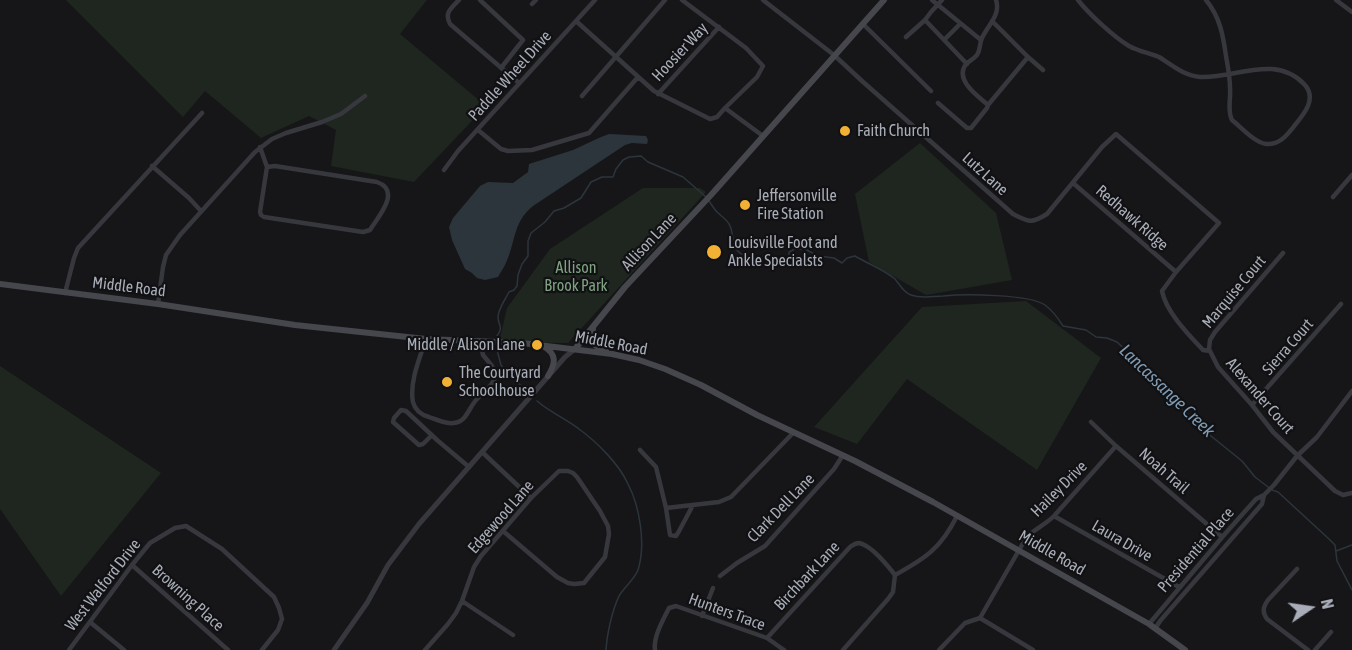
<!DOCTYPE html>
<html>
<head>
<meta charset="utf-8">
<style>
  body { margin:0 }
  #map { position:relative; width:1352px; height:650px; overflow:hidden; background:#161618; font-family:"Asap Condensed",sans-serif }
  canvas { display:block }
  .north { position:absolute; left:1280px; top:578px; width:60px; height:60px; -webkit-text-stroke:4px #111113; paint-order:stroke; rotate:77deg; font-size:16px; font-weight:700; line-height:24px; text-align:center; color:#a8adb8 }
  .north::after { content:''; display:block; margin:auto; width:21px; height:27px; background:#a8adb8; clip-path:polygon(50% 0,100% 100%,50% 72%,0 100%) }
</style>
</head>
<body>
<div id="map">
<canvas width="1352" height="650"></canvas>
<div class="north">N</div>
</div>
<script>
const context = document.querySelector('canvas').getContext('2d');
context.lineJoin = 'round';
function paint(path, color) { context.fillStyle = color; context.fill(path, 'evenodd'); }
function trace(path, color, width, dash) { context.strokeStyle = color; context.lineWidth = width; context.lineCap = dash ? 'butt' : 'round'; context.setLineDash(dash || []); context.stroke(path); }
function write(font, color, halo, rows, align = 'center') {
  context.font = font + ' "Asap Condensed",sans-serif'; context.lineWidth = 4.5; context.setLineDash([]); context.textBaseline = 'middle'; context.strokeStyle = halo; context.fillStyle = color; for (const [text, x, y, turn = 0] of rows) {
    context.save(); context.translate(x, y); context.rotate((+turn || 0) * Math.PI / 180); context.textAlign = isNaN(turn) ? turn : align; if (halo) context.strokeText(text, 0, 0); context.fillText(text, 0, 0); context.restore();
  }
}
paint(new Path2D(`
  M66,0h361l-27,34 86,72 -72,76 -83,-16 5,-36 -27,-14 -48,22 -56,-47 -22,26z
  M920,143l76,70 16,67 -86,15 -57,-33 -14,-68z
  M643,188h57l6,4 -138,151 -69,-1 8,-34 43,-59z
  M1026,301l75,57 -64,112 -130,-91 -50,65 -43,-17 108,-120z
  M0,366l161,107 -100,123 -61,-87z`), '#1e261f');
paint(new Path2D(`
  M609,134l37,2 2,4 -1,4 -15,-1 -7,2 -92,61c-21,17 -17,37 -28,59 -2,4 -5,8 -7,12l-13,3 -8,-2 -5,-5 -7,-4 -13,-29 -3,-13 4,-9 27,-32 8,-4 25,1 15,-11 1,-8 44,-14 28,-13z`), '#2c353c');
trace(new Path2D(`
  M709,201c3,4 5,8 8,11 5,5 11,8 13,14 3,6 2,13 4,19 8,18 27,11 42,12l4,7 5,1 4,-2v-11l6,-3h10l13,7 16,2 8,5 5,-5 8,-2c13,8 28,13 40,23 5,6 9,14 16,16 11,4 22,1 32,1 21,-2 86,-2 102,9 7,5 13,13 18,21l23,4 10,7 11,1 10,4 16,15 28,33 50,46 31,25 13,16 17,13 6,2 51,47 6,6 2,16 15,29
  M497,336c7,-10 1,-10 1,-19 0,-8 7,-17 11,-25l5,-2 3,-4 1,-11 4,-11 6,-8v-15l3,-8 14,-11 9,-11 10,-3 17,-10 10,-16 11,-5h11l3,-8 7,-9 6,-3 12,-1 7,6 35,15 23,20
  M497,350l4,15 5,7 21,19
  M537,401c14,12 28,17 42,28 18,13 40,35 49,55 12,23 18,61 10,86 -4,10 -14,17 -19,26 -7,15 -12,38 -13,54
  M1336,551l16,-6`), '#2c353c', 1.5);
trace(new Path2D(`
  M459,0c-8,8 -15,13 -9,24l69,59
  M480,0l43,40 -22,28
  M682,0l64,48 17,18 -6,11 -32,31
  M763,0l71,55 28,26 151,133c16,8 18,10 34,0l55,-67 14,-13 103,89 -43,49 -14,19c4,21 27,44 41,59l7,1
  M932,0l49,40
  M1078,0c11,14 36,37 51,46 9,5 20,7 30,11 13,8 25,19 41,20 35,2 75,-24 105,8 12,14 -1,29 -10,40 -8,10 -15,20 -29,19 -12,-2 -24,-16 -34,-24 -5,-10 -1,-20 -2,-32 0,-11 -2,-21 -4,-32 -3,-21 -6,-39 -20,-56
  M1336,0l16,12
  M532,4l4,-4
  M925,20l42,44
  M576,21l78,70 56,28 7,-2 8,-9 38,28
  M992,21l36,36 15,13
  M863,24l68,67
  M906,37l19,-17 6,-8 11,-12
  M944,40l16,-16
  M658,94l61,-67
  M582,96l83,-96
  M938,103l29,25h4l16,-20 1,-3c-10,-9 -34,-25 -22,-41 3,-3 8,-5 11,-9 4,-6 2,-11 5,-17 6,-13 19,-23 14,-38
  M988,105l40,-48
  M478,130l23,19 7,2 24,-1 57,-17 49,-56
  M260,147l7,20 8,-1 102,16c25,9 1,35 -7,48l-7,2 -99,-15 -3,-2 -1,-3 7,-45
  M152,166l37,32 12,13
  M444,170l14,-19 137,-151
  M1073,183l103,89
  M1333,197l19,-22
  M1283,253l-68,79 -5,8 -1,9 9,18 34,38 21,27 62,59 8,4 9,-2
  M65,293l9,-35 4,-10 124,-135
  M158,304l5,-37 3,-12 14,-20 75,-83 17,-13 14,-6 36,-11 19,-8 24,-18
  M426,339c-6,18 -17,44 -13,63 2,8 9,13 16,15 11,4 26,11 35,1 5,-6 8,-14 13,-19 8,-10 12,-8 18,-21l-3,-12 -9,-11 -3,-14
  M1252,405l89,-101
  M1091,422l25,24 106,91
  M432,435l-9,9 -4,1 -26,-23 1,-4 7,-8 5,1 31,29 32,27
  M640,450l16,17 10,41 4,27 6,1 2,-3 15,-28
  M482,452l49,46
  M666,508l53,-6 12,-5 63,-65
  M1054,516l125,71
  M132,565l96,85
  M1297,569l-29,31c-5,7 -6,12 -1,19l41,31
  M720,576l17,-13 28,-17 69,-77 9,-14
  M462,601l51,34
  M702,616l11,-28
  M980,618l46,-80c8,-9 19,-13 28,-22l62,-70
  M980,618l53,32
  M90,622l34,28
  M1149,624l75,-89 32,-36 8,-4 10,-10 23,-29 20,-19 35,-46
  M1155,629l5,-8 102,-117 2,-9
  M767,638l83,-91c3,-2 5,-4 9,-4 12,2 29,23 36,32
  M69,650l63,-85 18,-22 25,-15 11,-2 36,23 52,48 5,11 3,11 -4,11 -16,20
  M425,650l23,-26 8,-11 6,-12 12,-34 7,-11 50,-58 28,-27h9l5,2 4,4 23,34 8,15 1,8 -4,23 -21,26 -10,1 -6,-1 -11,-6 -54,-46
  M655,650c-2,-13 8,-30 14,-42l7,-2 91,32 17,12
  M843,650l45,-51 5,-7 2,-17c31,-17 46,-27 62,-59
  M939,650l26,-27 15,-5
  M1315,650l16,-18`), '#37383d', 4.5);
trace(new Path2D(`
  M334,650l33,-47 21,-38 31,-41 146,-167 10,-8`), '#37383d', 5);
trace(new Path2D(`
  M0,284l158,20 137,21 131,14 96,4 90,11 27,6 26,9 36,16 56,30 98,46 78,41 216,122 36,26
  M593,329l-1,11 3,5 11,6
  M543,346c14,8 13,17 5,30
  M575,349l50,-62 86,-92 173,-195`), '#45474d', 6);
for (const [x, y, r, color] of [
  [845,131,6,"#f2b134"],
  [745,205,6,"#f2b134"],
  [714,252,8,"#f2b134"],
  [537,345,6,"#f2b134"],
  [447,382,6,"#f2b134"]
]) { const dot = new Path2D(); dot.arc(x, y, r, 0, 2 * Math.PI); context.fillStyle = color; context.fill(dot); trace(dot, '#111113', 2); }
write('16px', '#a8adb8', '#111113', [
  ["Hoosier Way",680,52,-47],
  ["Paddle Wheel Drive",510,76,-48],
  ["Lutz Lane",985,174,42],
  ["Redhawk Ridge",1132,218,41],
  ["Allison Lane",649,242,-47],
  ["Middle Road",129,287,7],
  ["Marquise Court",1234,292,-50],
  ["Middle Road",611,343,11],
  ["Sierra Court",1288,347,-49],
  ["Alexander Court",1260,396,49],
  ["Noah Trail",1164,471,41],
  ["Hailey Drive",1059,489,-45],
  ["Clark Dell Lane",781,508,-46],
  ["Edgewood Lane",501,517,-49],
  ["Laura Drive",1122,541,30],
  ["Presidential Place",1196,550,-49],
  ["Middle Road",1052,553,30],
  ["Birchbark Lane",807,576,-47],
  ["West Walford Drive",103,585,-52],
  ["Browning Place",188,598,42],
  ["Hunters Trace",727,612,20]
]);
write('16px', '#a8adb8', '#111113', [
  ["Faith Church",857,131],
  ["Jeffersonville",757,196],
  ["Fire Station",757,214],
  ["Louisville Foot and",728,243],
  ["Ankle Specialsts",728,261],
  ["Middle / Alison Lane",525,345,"right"],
  ["The Courtyard",459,373],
  ["Schoolhouse",459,391]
], 'left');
write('16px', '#7fa381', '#111113', [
  ["Allison",576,268],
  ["Brook Park",576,286]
]);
write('italic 18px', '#7f9bb3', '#111113', [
  ["Lancassange Creek",1167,391,44]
]);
</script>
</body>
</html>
